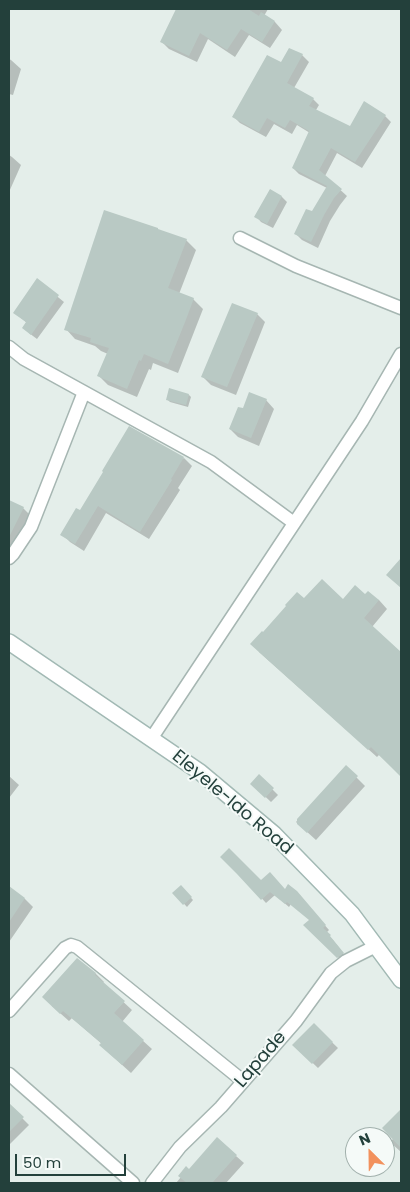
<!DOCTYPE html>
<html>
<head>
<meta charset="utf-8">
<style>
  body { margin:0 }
  #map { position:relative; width:410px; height:1192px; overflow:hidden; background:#e4eeea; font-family:Poppins,sans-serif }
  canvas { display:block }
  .frame { position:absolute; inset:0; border:10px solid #23403b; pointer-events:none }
  .north { position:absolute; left:345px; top:1127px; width:50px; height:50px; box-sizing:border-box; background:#f5faf8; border:1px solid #a1b0ac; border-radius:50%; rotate:337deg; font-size:14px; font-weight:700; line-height:20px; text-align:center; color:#23403b }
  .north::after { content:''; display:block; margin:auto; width:18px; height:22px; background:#f2915d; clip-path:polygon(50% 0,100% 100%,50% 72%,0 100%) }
  .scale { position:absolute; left:15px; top:1154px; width:111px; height:22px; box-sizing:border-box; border:2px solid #23403b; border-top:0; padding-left:6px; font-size:15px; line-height:18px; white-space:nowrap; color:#23403b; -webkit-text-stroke:4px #f5faf8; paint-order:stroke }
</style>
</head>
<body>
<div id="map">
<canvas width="410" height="1192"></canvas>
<div class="frame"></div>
<div class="north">N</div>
<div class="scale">50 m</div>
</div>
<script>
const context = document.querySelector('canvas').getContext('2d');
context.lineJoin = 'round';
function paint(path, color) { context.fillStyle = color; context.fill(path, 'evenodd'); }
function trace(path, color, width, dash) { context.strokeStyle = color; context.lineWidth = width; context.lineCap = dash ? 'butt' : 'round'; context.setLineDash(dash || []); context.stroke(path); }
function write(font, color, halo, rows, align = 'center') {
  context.font = font + ' Poppins,sans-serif'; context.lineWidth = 4; context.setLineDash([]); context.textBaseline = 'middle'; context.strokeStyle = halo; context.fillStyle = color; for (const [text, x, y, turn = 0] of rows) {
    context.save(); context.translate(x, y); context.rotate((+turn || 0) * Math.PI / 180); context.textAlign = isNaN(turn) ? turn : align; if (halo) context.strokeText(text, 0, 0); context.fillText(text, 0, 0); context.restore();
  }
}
paint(new Path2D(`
  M178,9h40l12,5 4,-5h34l-4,7 11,6 7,8 -12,18 -21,-13 -14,22 -27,-18 -11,23 -28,-13 -7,-7z
  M290,49l12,6 7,7 -15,26 19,11 6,6 -3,5 34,18 35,-12 6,6 -29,46 -25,-15 -12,23 22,20 -7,9 -10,16 -12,27 -16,-8 -6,-6 16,-21 15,-25 -28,-14 -6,-6 17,-35 -13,-8 -5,9 -18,-10 -8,13 -26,-14 -6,-6 48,-53z
  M9,59l2,1 10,9 -8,26 -4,-1z
  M9,155l3,2 9,8 -12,27z
  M270,190l12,7 5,5 -14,26 -12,-6 -5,-6z
  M160,231l26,9 10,10 -17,44 14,5 10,10 -25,64 -25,-10 -2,7 -2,-1 -12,28 -29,-12 -9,-9 9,-22 -7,-3 -6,-5 -20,-7 -9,-10z
  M37,280l27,22 -27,37 -8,-6 -2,-10 -12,-10z
  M257,314l8,8 -29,73 -25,-10 -8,-8z
  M189,395l2,2 -3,10 -18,-5 -3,-3z
  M266,400l8,9 -15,37 -21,-9 -8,-8z
  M184,458l8,8 -14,22 2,2 -31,49 -43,-26 -22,38 -14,-9 -8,-8 18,-22z
  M9,501l14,7 8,8 -22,45z
  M365,596l14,4 8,9 -15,18 29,26v123l-22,-21 -2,2 -118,-105 4,-19 41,-33 39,1z
  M346,767l19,19 -49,54 -20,-18z
  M9,776l10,9 -10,13z
  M259,776l19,19 -7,7 -19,-18z
  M240,874l60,23 29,33 -3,3 7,7 13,17 -4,4 -37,-36 6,-5 -20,-16 -2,3 -14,-12 -9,8z
  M181,887l12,13 -6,7 -13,-14z
  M9,888l16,11 8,8 -24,35z
  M77,959l19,15 8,8 -1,1 29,27 -10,12 30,27 -21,24 -22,-20 -7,-9 -30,-26 -3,3 -17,-15z
  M314,1025l24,23 -20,20 -24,-23z
  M9,1105l20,20 -20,20z
  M401,1111v41l-11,-10 4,-4 -10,-10z
  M236,1156l8,7 -18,20h-50l5,-6 8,-6z`), '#0003');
paint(new Path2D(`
  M176,9h72l11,7 2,-4 14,9 -13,21 -21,-13 -14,21 -27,-17 -11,23 -29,-14z
  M289,48l14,6 -16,29 27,15 -5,8 41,20 14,-25 22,14 -31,47 -24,-14 -12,22 23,19 -8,9 -10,17 -13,27 -17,-8 12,-25 6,2 15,-25 -35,-18 17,-37 -19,-11 -5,8 -18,-10 -8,14 -27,-15 35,-62 14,7z
  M270,189l12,7 -15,28 -13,-7z
  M104,210l54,18v1l29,10 -19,49 26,10 -9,24 -17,42 -24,-10 -3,7 -2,-1 -12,29 -30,-13 12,-28 -19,-6 1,-4 -27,-8z
  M37,278l22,17 -28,40 -9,-7 4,-6 -13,-9z
  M232,303l26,10 -31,74 -26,-10z
  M169,388l20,6 -3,11 -20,-5z
  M249,392l18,7 -16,39 -22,-9 9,-22 5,1z
  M129,426l55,31 -13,22 1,1 -32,52 -42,-26 -23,38 -15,-9 16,-27 4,2 23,-38 -1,-1z
  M9,500l15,7 -15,30z
  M401,558v30l-15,-13z
  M322,579l21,20 12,-14 10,9 3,-3 11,9 -15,18 37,34v125l-30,-30 -3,3 -118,-106 12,-13 1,1 23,-26 -1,-1 12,-13 7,6z
  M346,765l12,11 -51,57 -10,-9v-5z
  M259,774l15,14 -9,10 -15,-14z
  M229,848l32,32 9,-8 15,17 3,-5 9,7 29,34 -3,3 8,7 -1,1 14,17 -7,5 -34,-33 6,-5 -22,-18 -2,2 -15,-12 -9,8 -24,-26 -17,-17z
  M181,885l11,12 -9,8 -11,-12z
  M9,886l16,12 -16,24z
  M77,958l19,15 -1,2 30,26 -11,12 30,27 -22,25 -23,-20 2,-2 -38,-32 -3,3 -18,-17z
  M314,1023l19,19 -21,22 -20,-19z
  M9,1103l15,14 -15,15z
  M401,1109v39l-19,-20z
  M217,1137l20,18 -25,28h-25l-9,-7 8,-10 3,3z`), '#b9c9c4');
const street = new Path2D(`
  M240,238l56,28 105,42
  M9,347l15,12 187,103 83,61
  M9,558l4,-4 18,-27 53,-135
  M151,739l211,-318 39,-67
  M9,1011l56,-63 6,-3 6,2 166,134
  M9,1074l124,109
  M152,1183l28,-36 41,-40 75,-86 35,-48 15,-12 30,-15`);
const secondary = new Path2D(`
  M9,642l191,130 74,62 78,80 49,66`);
trace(street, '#a6b6b2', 15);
trace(secondary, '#a2b9b4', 18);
trace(street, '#fff', 12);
trace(secondary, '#fff', 15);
write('18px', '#23403b', '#f5faf8', [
  ["Eleyele-Ido Road",232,803,40],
  ["Lapade",261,1060,-49]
]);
</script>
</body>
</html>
